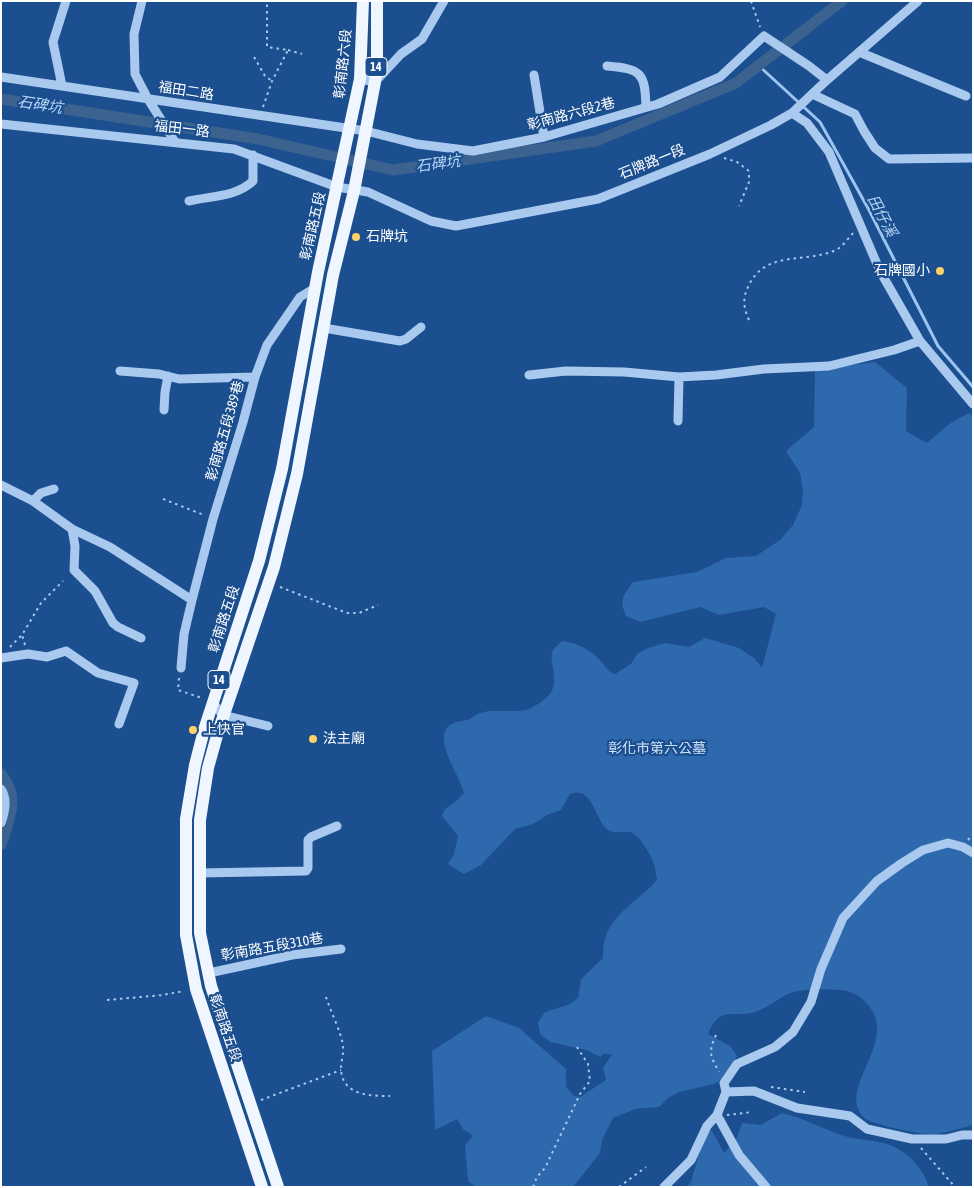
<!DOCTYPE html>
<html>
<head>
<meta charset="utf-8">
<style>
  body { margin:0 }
  #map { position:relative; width:974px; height:1188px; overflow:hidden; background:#1b4f8f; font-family:"Asap Condensed",sans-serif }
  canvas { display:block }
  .frame { position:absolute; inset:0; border:2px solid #fff; pointer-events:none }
</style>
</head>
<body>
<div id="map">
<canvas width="974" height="1188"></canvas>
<div class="frame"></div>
</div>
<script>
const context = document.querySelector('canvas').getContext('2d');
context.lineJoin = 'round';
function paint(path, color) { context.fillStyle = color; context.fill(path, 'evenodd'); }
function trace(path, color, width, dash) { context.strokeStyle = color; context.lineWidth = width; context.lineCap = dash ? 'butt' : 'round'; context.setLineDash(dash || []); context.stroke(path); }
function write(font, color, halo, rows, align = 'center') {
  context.font = font + ' "Asap Condensed","Noto Sans TC",sans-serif'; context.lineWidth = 4.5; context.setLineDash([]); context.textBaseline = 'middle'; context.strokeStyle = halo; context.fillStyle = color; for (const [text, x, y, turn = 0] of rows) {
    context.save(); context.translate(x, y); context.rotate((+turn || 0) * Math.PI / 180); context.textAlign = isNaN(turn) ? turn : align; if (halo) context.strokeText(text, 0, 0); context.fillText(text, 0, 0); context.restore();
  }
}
paint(new Path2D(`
  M875,362l32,26 -1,43 21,12 22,-19 20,-11 4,3v709c-12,3 -25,7 -37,9 -11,2 -67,-10 -73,-17 -26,-30 35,-74 6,-111 -8,-10 -15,-14 -28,-16 -15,-1 -39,-2 -53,4 -10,5 -20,13 -30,17 -24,9 -37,-8 -50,23l22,12 7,10 -11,22 -12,6 -35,8 -11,6 -9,9 -24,2 -22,9 -11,22 -2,13 -27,34h-97l-8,-6 -3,-36 8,-9 -10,-7 -6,-10 -22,11 -3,-79 54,-35 33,12 47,41v18l8,9 6,1 26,-17 -3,-12 9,-14h-9l-3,3 -13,-7 -37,-8 -10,-8 -2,-12 7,-10 23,-7 10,-7 3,-19 22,-21c0,-6 0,-13 2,-19 7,-26 36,-40 52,-59 -1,-6 -2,-13 -4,-19 -3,-7 -15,-28 -23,-29 -7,-1 -16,2 -22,-2 -14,-10 -14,-44 -38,-36l-9,16 -12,4 -16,10 -18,5 -34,36 -17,9 -16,-10 6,-10 4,-18 -16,-20 2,-6 11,-8 9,-9c-5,-18 -19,-35 -20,-53 -1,-16 11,-18 23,-20 5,-1 8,-5 13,-7 14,-5 31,0 46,-3 6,-2 18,-9 22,-14 13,-12 1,-33 4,-43 1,-5 6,-8 10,-12 16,2 30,9 41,23 4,5 6,8 12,10l16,-10 6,-10 11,-6 17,-5 24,4 16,-9 34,10 15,10 8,10 14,-54 -12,-7 -45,8 -19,-8 -60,15 -14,-6c-7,-17 -3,-20 7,-34l64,-10 29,-14 30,-2 24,-16 13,-15 9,-20 1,-14 -3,-18 -14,-22 28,-24 1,-57z
  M782,1113c23,5 44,18 66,24 13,3 26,3 39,7 19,6 36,23 42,43h-242l4,-5 15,-52 6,1 12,22 12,-13 6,-17 19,2z`), '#2e69ad');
trace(new Path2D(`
  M758,65l62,57 49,88 69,136 35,41`), '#9cc4f0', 3);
trace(new Path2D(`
  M1,99l257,40 135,31 203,-29 140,-58 106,-82
  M1,774c20,24 8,45 0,71`), '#3c6290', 11);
trace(new Path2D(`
  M751,1l9,26
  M288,50l14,4
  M254,57l11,19 7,5
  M263,107l9,-26 16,-31 -21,-3v-46
  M724,158l13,4 12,9v11l-10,24
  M749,320c-5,-11 -7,-21 -1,-33 17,-38 57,-23 88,-37 6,-3 12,-11 17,-17
  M163,499l41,16
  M280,587l67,26h12l19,-8
  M25,645l-3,-10 19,-32 22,-22
  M10,647l12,-12
  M179,678l-1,12 24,8
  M968,840l5,-6
  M326,997c4,13 16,37 17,49 1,7 -2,15 -2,23 1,26 28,27 49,27
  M107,1000l56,-5 21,-4
  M716,1035c-8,18 -6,20 3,37
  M771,1087l34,5
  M261,1100l80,-30
  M727,1115l25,-3
  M921,1148l34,39
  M533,1187l4,-10 8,-9 35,-74 10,-13 -2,-17 -13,-20
  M619,1187l27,-20`), '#a9c9ee', 2, [2.5, 4]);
trace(new Path2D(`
  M142,1l-8,33 1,40 13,25 27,43
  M859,52l107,44
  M607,66c34,3 38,6 39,41
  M534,75l10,62
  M1,77l365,54 51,13 56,7 71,-14 114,-33 62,-27 44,-41 45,30 18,14
  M360,79l15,3 26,-28 21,-15 22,-38
  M62,86l-9,-44 13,-41
  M812,94l43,20 9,17 11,17 14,11 84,-1
  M792,113l15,10 22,29 51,119 40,70 53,63
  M1,124l233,25 103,38 31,5 63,29 25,5 142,-27 112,-45 61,-29 21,-12 35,-33 91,-79
  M189,201c22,-5 47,-4 64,-20v-26
  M324,328l76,13 6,-2 15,-12
  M120,371l39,3 20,5 76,-2
  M529,375l37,-4 58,1 55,5 37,-2 48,-6 65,-3 65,-16 26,-9
  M164,410l1,-18 3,-16
  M678,421l1,-44
  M1,485l32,16 39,28 38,18 82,53 21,-81 30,-97 12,-45 12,-32 33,-48 15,-9
  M33,501l8,-8 13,-4
  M72,529l3,17 -1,24 21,21 18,32 5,4 23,11
  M1,658l27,-4 19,3 19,-6 32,22 36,10 -15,41
  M181,668l3,-34 8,-34
  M212,702l11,13 45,11
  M1,789c7,10 4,23 0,34
  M200,873l106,-2 2,-3v-28l3,-3 26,-11
  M209,973l83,-18 49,-6
  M726,1092l-2,-9 13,-19 38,-17 18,-15 18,-30 10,-33 22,-51 34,-37 25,-18 21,-13 25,-7 15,4 10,6
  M726,1092l28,-1 43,17 53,8 17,13 45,10h34l16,-4h11
  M717,1115l22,40 27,32
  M664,1187l27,-27 16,-34 10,-11 9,-23`), '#a9c9ee', 9);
trace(new Path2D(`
  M262,1187l-66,-198 -10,-54v-116l9,-54 9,-35 55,-169 23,-92 36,-197 42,-193 3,-78
  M278,1187l-67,-201 -11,-53v-113l8,-52 10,-36 56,-165 23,-93 36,-199 21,-84 21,-109 2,-24v-57`), '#f0f6ff', 12);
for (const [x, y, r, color] of [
  [356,237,5,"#ffd166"],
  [940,271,5,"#ffd166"],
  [193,730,5,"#ffd166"],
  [313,739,5,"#ffd166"]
]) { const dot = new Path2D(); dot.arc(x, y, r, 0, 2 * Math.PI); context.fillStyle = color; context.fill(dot); trace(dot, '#1b4f8f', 2); }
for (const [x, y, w] of [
  [376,67,22],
  [219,680,22]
]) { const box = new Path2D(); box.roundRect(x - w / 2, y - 9.5, w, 19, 4); context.fillStyle = '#1b4f8f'; context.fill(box); trace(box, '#fff', 1); }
write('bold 12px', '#fff', null, [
  ["14",376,67],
  ["14",219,680]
]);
write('14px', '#fff', '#1b4f8f', [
  ["彰南路六段",343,64,-84],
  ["福田二路",186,91,9],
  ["彰南路六段2巷",571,114,-15],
  ["福田一路",182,129,7],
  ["石牌路一段",652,162,-22],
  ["彰南路五段",313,226,-77],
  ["彰南路五段389巷",225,431,-74],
  ["彰南路五段",224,619,-72],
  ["彰南路五段310巷",272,947,-10],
  ["彰南路五段",225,1028,71]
]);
write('14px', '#fff', '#1b4f8f', [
  ["石牌坑",366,237],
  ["石牌國小",930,271,"right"],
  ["上快官",203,730],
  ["法主廟",323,739]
], 'left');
write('14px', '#cfe3fa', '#1b4f8f', [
  ["彰化市第六公墓",657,749]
]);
write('italic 15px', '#b5d3f5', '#1b4f8f', [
  ["石碑坑",40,105,9],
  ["石碑坑",438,164,-8],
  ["田仔溪",882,216,62]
]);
</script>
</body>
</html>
